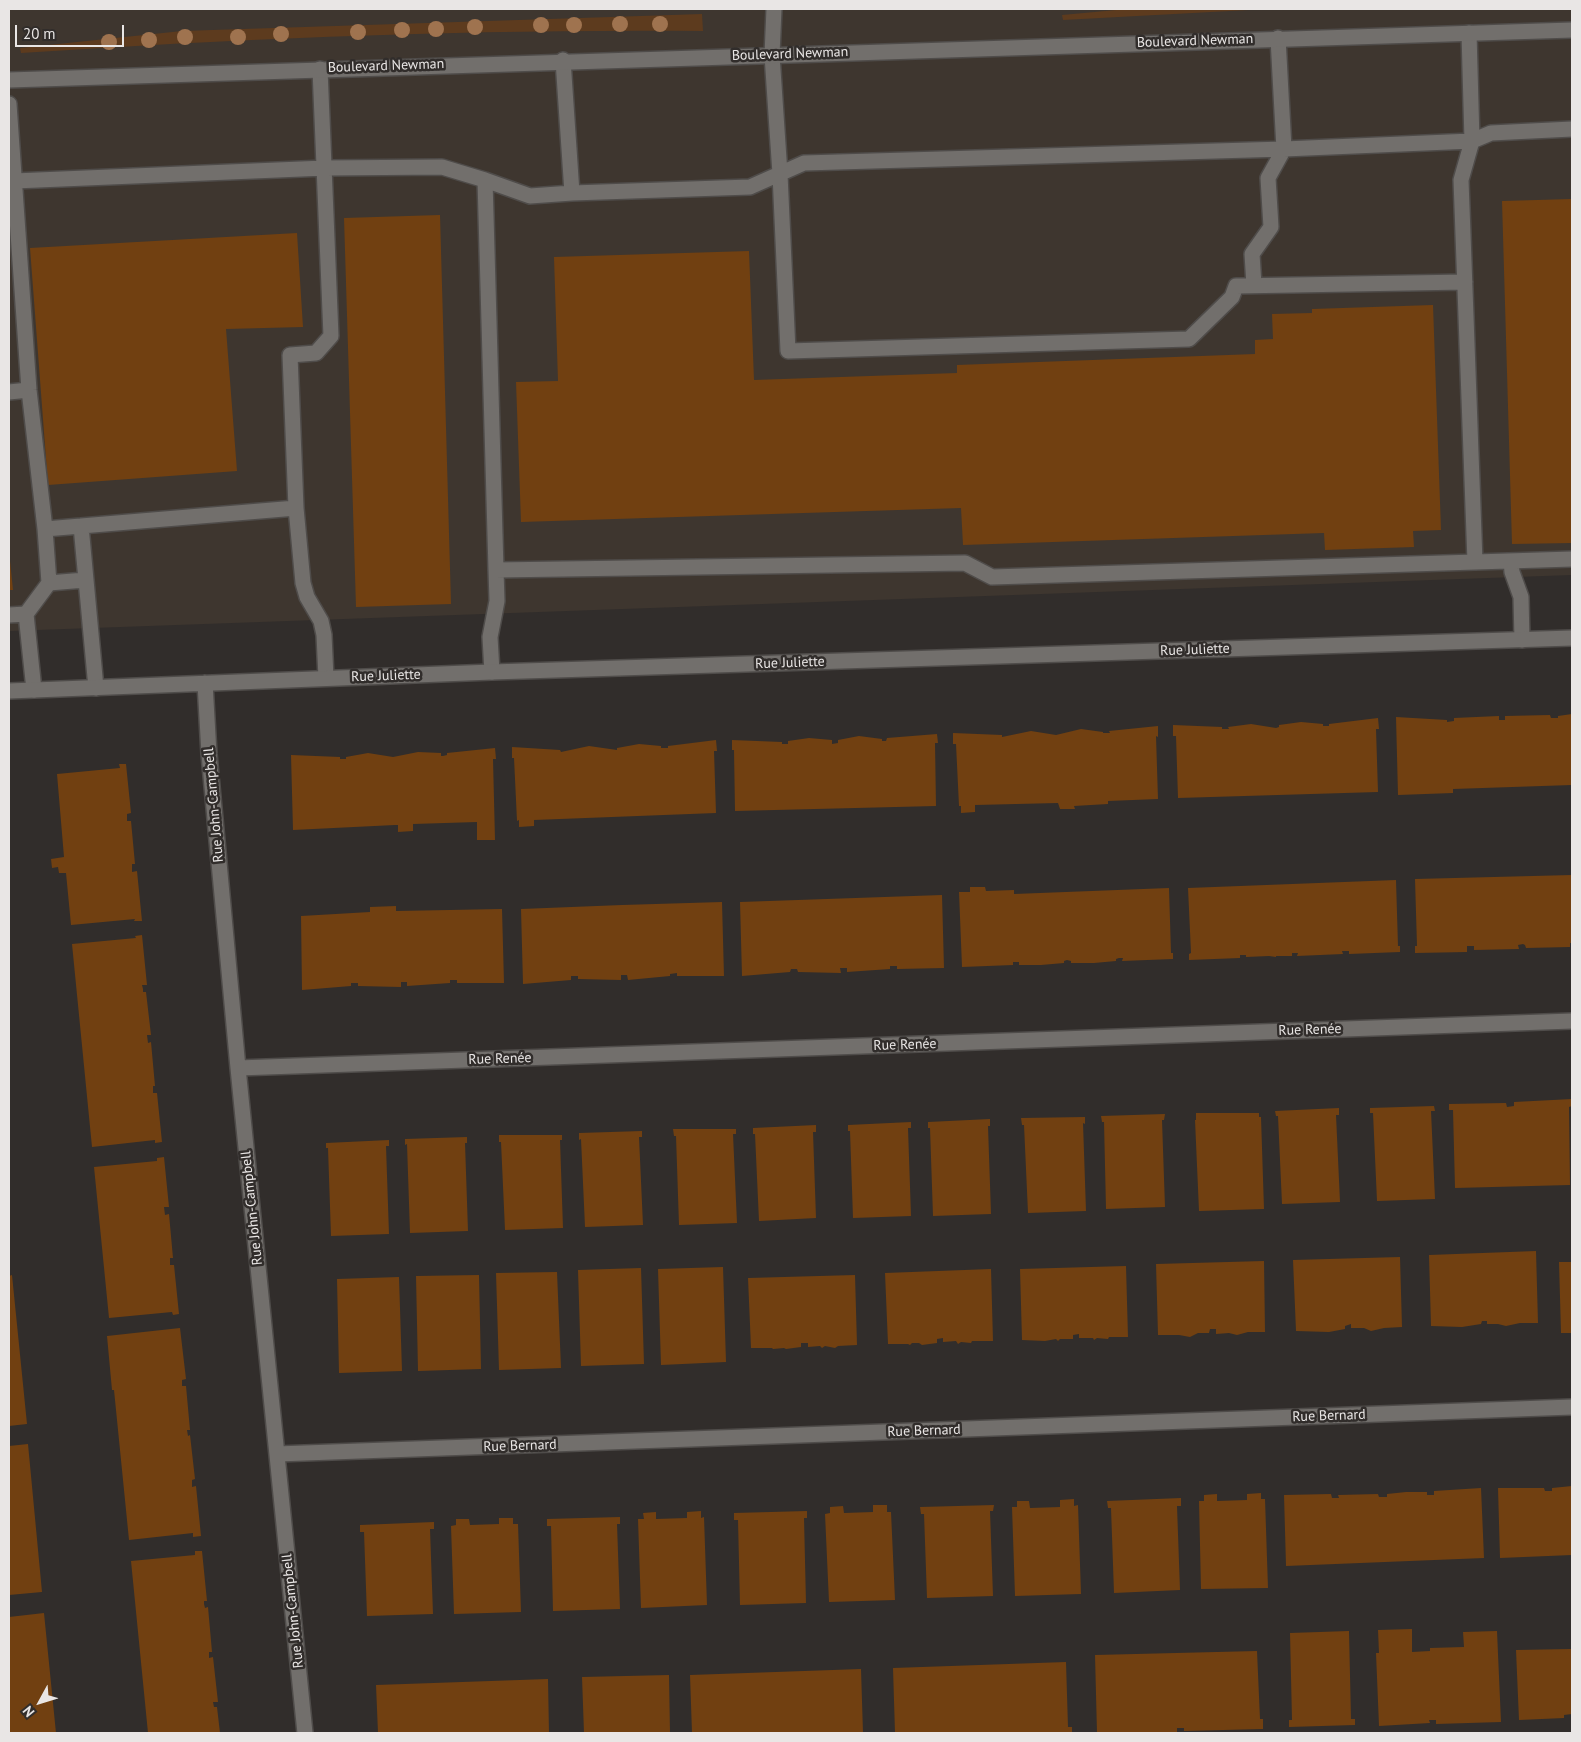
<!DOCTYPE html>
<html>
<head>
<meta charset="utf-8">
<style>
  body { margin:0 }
  #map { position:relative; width:1581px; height:1742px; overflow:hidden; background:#312d2b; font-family:"PT Sans",sans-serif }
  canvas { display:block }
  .frame { position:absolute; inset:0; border:10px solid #e9e6e5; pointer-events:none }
  .north { position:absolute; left:15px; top:1677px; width:50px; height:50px; -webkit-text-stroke:4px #312d2b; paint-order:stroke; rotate:231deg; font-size:14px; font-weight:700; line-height:20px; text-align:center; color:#e9e6e5 }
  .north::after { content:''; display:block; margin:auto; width:18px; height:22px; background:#e9e6e5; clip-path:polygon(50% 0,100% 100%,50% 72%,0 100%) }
  .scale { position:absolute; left:15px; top:25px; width:109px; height:22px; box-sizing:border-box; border:2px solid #e9e6e5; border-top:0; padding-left:6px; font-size:15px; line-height:18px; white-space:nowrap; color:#e9e6e5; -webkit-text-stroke:4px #312d2b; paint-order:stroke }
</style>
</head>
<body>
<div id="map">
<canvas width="1581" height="1742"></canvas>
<div class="frame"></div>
<div class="north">N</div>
<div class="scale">20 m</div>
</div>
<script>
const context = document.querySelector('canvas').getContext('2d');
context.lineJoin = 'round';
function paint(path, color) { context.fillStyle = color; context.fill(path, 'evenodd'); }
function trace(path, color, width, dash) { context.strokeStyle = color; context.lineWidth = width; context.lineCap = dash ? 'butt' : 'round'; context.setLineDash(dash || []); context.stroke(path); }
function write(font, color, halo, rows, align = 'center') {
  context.font = font + ' "PT Sans",sans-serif'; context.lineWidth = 5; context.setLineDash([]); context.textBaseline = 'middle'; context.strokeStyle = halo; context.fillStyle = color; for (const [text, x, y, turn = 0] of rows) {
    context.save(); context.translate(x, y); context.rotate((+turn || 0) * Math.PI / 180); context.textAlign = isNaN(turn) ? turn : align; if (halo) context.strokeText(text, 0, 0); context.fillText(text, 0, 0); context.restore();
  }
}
paint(new Path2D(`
  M9,9h1563v566l-1563,56z`), '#3e362f');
paint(new Path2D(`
  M1127,9h140l-204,11 -1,-5z
  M702,14l1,17c-228,-2 -456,7 -682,22l-1,-5 162,-17z`), '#5d3b1e');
paint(new Path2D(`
  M1572,199v344l-60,1 -10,-343z
  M440,215l11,389 -95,3 -12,-389z
  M297,233l6,94 -77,2 11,142 -189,14 -18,-237z
  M749,251l5,129 203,-7v-8l298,-11v-14l18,-1 -1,-25 40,-1v-4l121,-4 8,225 -28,1 1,16 -89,3 -1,-17 -361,12 -2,-37 -440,14 -5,-140 42,-1 -4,-124z
  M9,561h1l3,29h-4z
  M1572,714v71l-119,4v4l-55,2 -2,-78 51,3v2l7,-1v-3l45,-2v4h6v-4l45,-1 1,3h7v-2z
  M1378,718l1,11h-3l2,63 -200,6 -2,-62h-3v-11l49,2v2h7l-1,-2 23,-3 25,4 3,-1v-2l22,-3 22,2v2h6v-2z
  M1158,726v11l-2,-1 2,63 -50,2v3l-34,2 1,3h-15l-2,-6 -83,2v7l-14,1v-7h-2l-3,-62h-3v-11l49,2v2l29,-6 25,4 25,-6 22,3v1h7l-1,-2z
  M937,734l1,9h-3l1,63 -201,5 -1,-61h-2v-10l50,2v2h6v-3l21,-3 23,2v4l6,-1v-3l21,-4 23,3v2h4l1,-3z
  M716,740l1,11h-3l2,62 -182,7v6l-15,1v-7l-2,1 -3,-63h-2v-11l48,3 1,2 28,-6 28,4v-2l22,-4 22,2v2h7v-2z
  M495,748l1,11h-3l2,81h-18v-18l-64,2v7l-15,1v-7h-3l-102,5 -2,-75 49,2v2h6v-2l22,-4 25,4 25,-5 23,1v3h2l4,-1v-2z
  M119,764h7l5,49 -4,1v7h4l4,43h-3v8l5,-1 5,50h-8l1,-2 -64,6 -5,-52h-7l-1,-6 -6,1 -1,-9 13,-2 -7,-83 63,-6z
  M1572,875v68h-2v4l-44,1 -1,-3 -2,-1 -5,1 1,4 -45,1v-4h-7v6l-52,1v-7h2l-2,-67z
  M1396,880l2,66h2v6l-51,2v-3h-7l1,3 -46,2 1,-3h-6v3h-16v1l-7,-1 -23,1v-2h-6v3l-51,2v-6l2,-1 -3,-65z
  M970,887h15l1,4 28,-1v4l155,-6 2,65h2v6l-51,2 1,-3h-4l-3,1v2l-22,2h-23v-2l-4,-1 -3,1v2l-23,2h-22v-3h-6v3l-51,2 -3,-75h11z
  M942,895l2,73 -47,1v-3h-7v3l-43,3v-4h-7l1,5 -43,-1 -1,-3h-6l-1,3 -48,4 -2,-74z
  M722,902l2,74h-47v-3l-7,1v2l-42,4 -1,-5h-6v5l-43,-1v-3h-7v4l-48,4 -2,-75 101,-4z
  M396,906v5l106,-2 2,74h-47v-3h-7v3l-43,3v-4h-6v5l-43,-1v-3h-7v3l-49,4 -1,-74 69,-4v-5z
  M142,935l5,50h-5l1,4v3h3l5,43h-4l1,8 3,-1 4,44h-2v7h4l5,49 -7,1v-3l-63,7 -20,-203 64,-6 -1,-2z
  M1572,1099v7l-3,1 1,78 -115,3 -2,-78h-4v-6l57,-1 1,4 7,-1v-4z
  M1434,1106l1,5h-4l4,88 -58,2 -4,-88h-3v-5z
  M1339,1108v7h-3l4,87 -58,2 -4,-88h-2l-1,-5z
  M1196,1113h63v4h2l3,92 -65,2 -4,-91h1z
  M1165,1114l-1,6h-2l3,87 -59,2 -2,-87h-2l-1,-6z
  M1085,1117v7l-2,-1 3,88 -58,2 -4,-88h-2l-1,-7z
  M990,1119v7h-2l3,88 -58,2 -3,-88h-2v-6z
  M911,1122v6h-3l3,88 -58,2 -3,-87h-2v-6z
  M816,1125v7h-3l3,86 -57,3 -4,-87h-2v-6z
  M673,1129h63v5h-3l4,89 -58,2 -3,-89h-2z
  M642,1131v6h-3l4,88 -58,2 -4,-88 -2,1v-7z
  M499,1135h63v5h-2l3,88 -58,2 -4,-88h-2z
  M467,1137v6h-2l3,88 -58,2 -3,-89 -2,1v-6z
  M389,1140v6h-3l3,88 -58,2 -3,-88h-2v-5z
  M164,1157l5,50h-5l1,8 4,-1 4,44h-3v7h4l5,49 -6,1 -1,-3 -63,6 -15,-151 63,-6v-3z
  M1536,1251l2,72h-18l-14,3 -8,-2h-11v-3h-5l-1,3 -19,3 -31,-1 -2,-71z
  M1400,1257l2,70 -18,1 -13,3 -7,-3h-13v-4l-6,2v3l-16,3 -33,-1 -3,-71z
  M1264,1261l1,71h-17l-11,3 -8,-2 -13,1v-5h-6l-1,4h-11l-8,4 -11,-2h-21l-2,-71z
  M1559,1262h13v71h-11z
  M1126,1266l2,71h-19l-1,2 -11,-1 -3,2 -1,-2h-14v-4l-6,1v4h-13l-2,2 -2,-2 -11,2 -23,-1 -2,-71z
  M723,1267l3,95 -65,3 -3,-96z
  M641,1268l3,96 -63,2 -3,-96z
  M991,1269l2,72h-21l-1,2 -10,-1 -3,2 -2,-3 -13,1v-4l-6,1v4l-15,2 -3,-2h-7l-2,2 -2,-1h-20l-3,-71z
  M557,1272l4,96 -62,2 -3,-97z
  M12,1275l15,149 -18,2v-150z
  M479,1275l2,94 -63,2 -2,-95z
  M855,1275l2,70 -19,1 -3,2 -10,-2 -3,2 -2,-2 -12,1v-4h-7v4l-15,2 -2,-1 -11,1 -1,-1h-21l-3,-70z
  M399,1277l3,94 -63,2 -2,-94z
  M180,1328l6,51 -4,1v6h4l4,44h-3l1,6 2,-1 5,44 -3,1v7l4,-1 5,50 -8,1v-4l-64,7 -15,-150h-2l-5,-54z
  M28,1444l14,148 -33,3v-149z
  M1572,1486v69l-72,3 -2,-70h46l1,3h7v-3z
  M1481,1488l3,70 -198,8 -2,-71 47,-1 1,4h7l-1,-3 40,-1 1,3h8v-3l19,-2h21v3h7v-4z
  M1261,1493v6h4l3,89 -67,1 -2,-88h5v-6l13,-1v7l30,-1v-6z
  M1181,1498v8h-4l3,84 -66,3 -3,-85h-3l-1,-7z
  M1074,1499v7l4,-1 3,89 -66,2 -3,-89h5v-6h12l1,7 30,-1v-7z
  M873,1505h14v7h4l4,88 -66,2 -4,-88 5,-1v-6l13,-1 1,7 29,-1z
  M994,1505l-1,6h-3l3,85 -66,2 -3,-84h-3l-1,-7z
  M701,1511v7l3,-1 3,88 -66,3 -3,-89h6l-1,-6 13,-1v7l31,-1v-6z
  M807,1511v7h-3l2,85 -66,2 -2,-85h-4v-7z
  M620,1517v7h-3l3,85 -67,2 -2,-85h-4v-7z
  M499,1518h14v6h5l3,88 -67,2 -3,-88 5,-1v-6h13l1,6 29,-1z
  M434,1522v7h-4l3,85 -66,2 -3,-84h-4v-7z
  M195,1551h7l5,50h-3v3l1,4 3,-1 4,45h-3v6l4,-1 5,45h-5l1,5h3l3,26h-72l-17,-172 64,-6z
  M44,1613l12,120h-47v-116z
  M1412,1629v23l18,-1v-3l34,-1 -1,-15 34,-1 4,91 -65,2v-4h-7l1,3 -51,3 -3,-73h3l-1,-23z
  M1349,1631l2,88h4v6l-66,2v-7h3l-2,-87z
  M1572,1649v65l-8,1v3l-45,2 -3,-70z
  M1257,1651l3,68h3v10l-79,2v-3h-7v4l-80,1 -2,-78z
  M1066,1662l2,65h4v6h-177l-2,-65z
  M861,1669l2,64h-171l-2,-58z
  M669,1675l1,58h-86l-2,-56z
  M548,1679l1,54h-171l-2,-48z`), '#714011');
const service = new Path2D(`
  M774,9l-2,46 8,119 8,177 401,-12 43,-42 4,-11 229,-4
  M1469,33l3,108 -11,39 14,382
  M563,60l9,133
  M9,104l20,286 16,139 36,-3 15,162
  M485,180l11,390
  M14,181l311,-13 117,-1 43,13 45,16 42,-3 178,-6 54,-24 480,-14 188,-8 19,-8 81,-4
  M1254,285l-2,-31 19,-27 -3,-49 16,-29 -6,-111
  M9,392l20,-2
  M296,508l-6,-153 26,-2 15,-17 -11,-267
  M81,526l215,-18 7,75 4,14 14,24 3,14 2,43
  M1511,561l1,11 9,25 1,43
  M49,583l36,-3
  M26,614l8,76
  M9,615l17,-1 23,-31 -4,-54
  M492,672l-2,-35 7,-36 -1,-31 469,-7 27,14 580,-18`);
const minor = new Path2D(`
  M205,683l4,71 29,314 67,665
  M9,691l483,-19 1080,-34
  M238,1068l1334,-47
  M277,1454l1295,-47`);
const secondary = new Path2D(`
  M9,80c521,-19 1042,-35 1563,-50`);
trace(service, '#4f4c4a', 18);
trace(minor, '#4f4c4a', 18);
trace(secondary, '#4f4c4a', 18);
trace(service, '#726f6c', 15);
trace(minor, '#726f6c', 15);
trace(secondary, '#726f6c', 15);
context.fillStyle = '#9f734f';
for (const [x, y] of [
  [620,24],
  [660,24],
  [541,25],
  [574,25],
  [475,27],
  [436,29],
  [402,30],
  [358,32],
  [281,34],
  [185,37],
  [238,37],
  [149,40],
  [109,42]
]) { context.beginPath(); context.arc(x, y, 8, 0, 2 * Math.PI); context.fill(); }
write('14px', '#e9e6e5', '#312d2b', [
  ["Boulevard Newman",1195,41,-2],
  ["Boulevard Newman",790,54,-2],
  ["Boulevard Newman",386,66,-2],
  ["Rue Juliette",1195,650,-2],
  ["Rue Juliette",790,663,-2],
  ["Rue Juliette",386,676,-2],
  ["Rue John-Campbell",214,805,-95],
  ["Rue Renée",1310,1030,-2],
  ["Rue Renée",905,1045,-2],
  ["Rue Renée",500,1059,-2],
  ["Rue John-Campbell",252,1208,-96],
  ["Rue Bernard",1329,1416,-2],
  ["Rue Bernard",924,1431,-2],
  ["Rue Bernard",520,1446,-2],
  ["Rue John-Campbell",293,1611,-96]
]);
</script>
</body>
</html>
